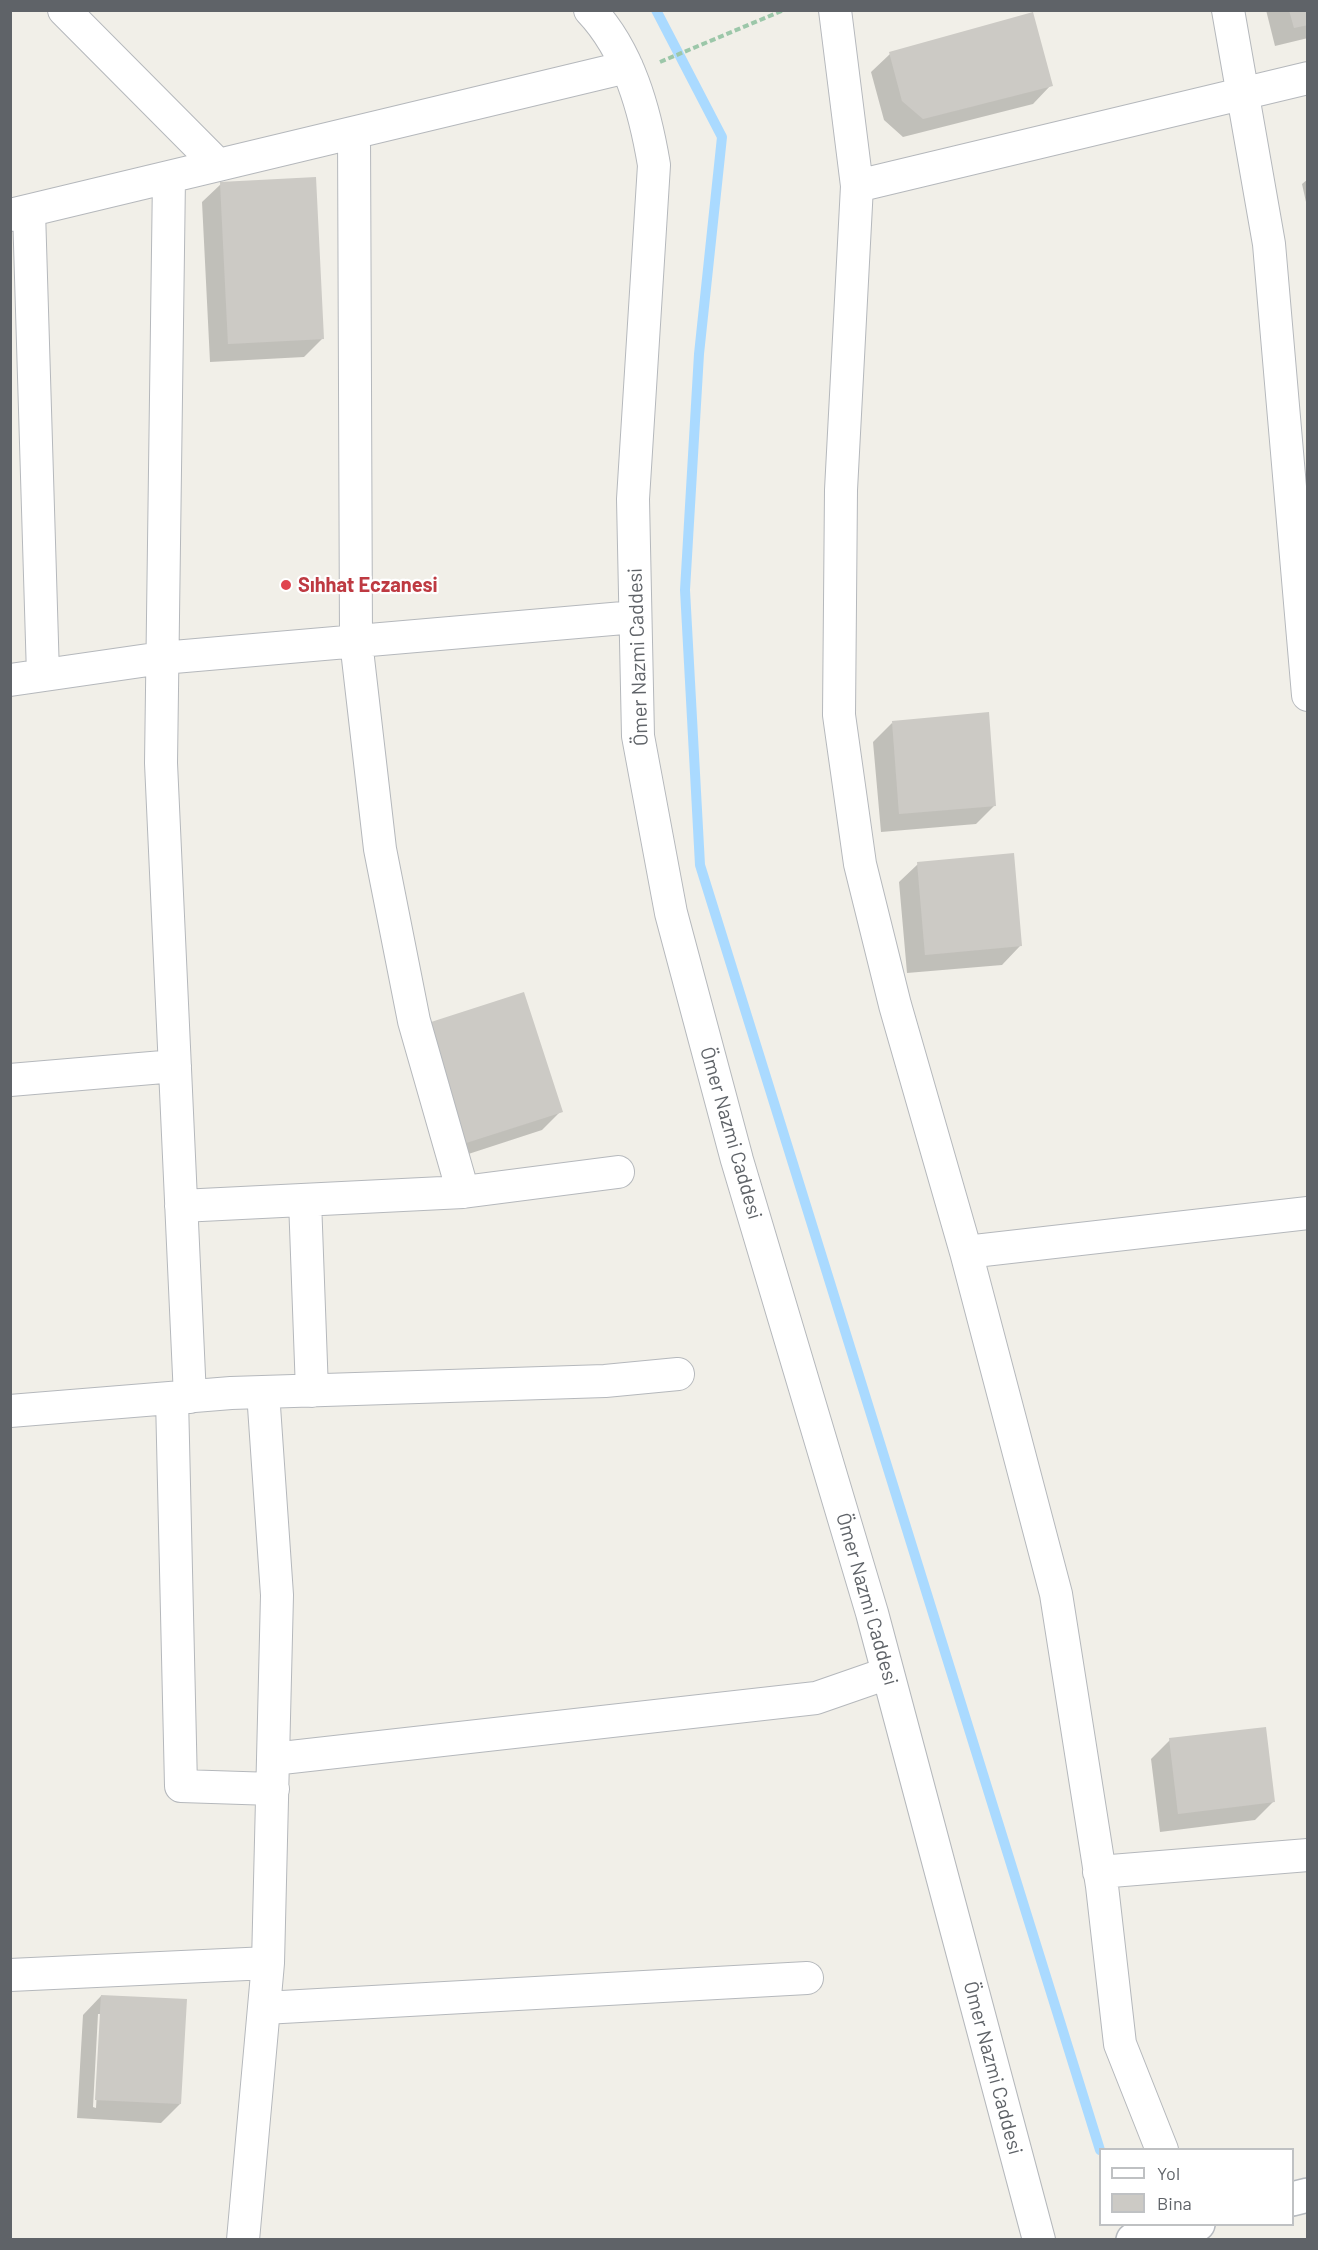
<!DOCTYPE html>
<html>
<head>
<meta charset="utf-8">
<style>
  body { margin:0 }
  #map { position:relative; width:1318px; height:2250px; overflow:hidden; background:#f1efe8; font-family:Barlow,sans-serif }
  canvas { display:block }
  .frame { position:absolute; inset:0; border:12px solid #5f6368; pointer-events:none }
  .legend { position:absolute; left:1099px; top:2148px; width:195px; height:78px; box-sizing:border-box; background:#fff; border:2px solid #bfc1c3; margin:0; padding:8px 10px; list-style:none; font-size:18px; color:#5f6368 }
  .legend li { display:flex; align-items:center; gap:12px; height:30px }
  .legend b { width:30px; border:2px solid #bfc1c3 }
</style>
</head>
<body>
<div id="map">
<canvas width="1318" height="2250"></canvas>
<div class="frame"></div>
<ul class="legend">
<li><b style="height:8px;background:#fff"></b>Yol</li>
<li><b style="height:16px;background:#cccac5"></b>Bina</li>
</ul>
</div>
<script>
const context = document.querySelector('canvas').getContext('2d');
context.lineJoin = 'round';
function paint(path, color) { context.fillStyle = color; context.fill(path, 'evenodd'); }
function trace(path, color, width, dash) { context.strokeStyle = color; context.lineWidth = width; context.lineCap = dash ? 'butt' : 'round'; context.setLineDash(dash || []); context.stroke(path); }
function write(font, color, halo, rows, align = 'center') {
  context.font = font + ' Barlow,sans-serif'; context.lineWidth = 4.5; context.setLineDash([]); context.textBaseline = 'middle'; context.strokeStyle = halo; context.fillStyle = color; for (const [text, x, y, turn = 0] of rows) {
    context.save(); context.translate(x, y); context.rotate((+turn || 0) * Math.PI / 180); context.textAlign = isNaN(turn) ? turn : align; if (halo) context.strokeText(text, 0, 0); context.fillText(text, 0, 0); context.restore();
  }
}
paint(new Path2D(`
  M1266,10h42v28l-33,8z
  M890,54l161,31 -18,19 -130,33 -19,-17 -13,-48z
  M1308,179v32l-6,-27z
  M221,184l102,154 -19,19 -94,5 -8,-160z
  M892,723l103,82 -19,19 -95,8 -8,-90z
  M918,864l102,82 -18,19 -95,8 -8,-91z
  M429,1024l132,87 -19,19 -95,31z
  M1170,1740l104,61 -19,19 -95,12 -9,-73z
  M101,1996l79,108 -19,19 -84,-5 6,-103zM98,2014h3l-5,94 -3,-1z`), '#0003');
trace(new Path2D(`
  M656,10l66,127 -23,217 -14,236 15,275 400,1285`), '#aadaff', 10);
paint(new Path2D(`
  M1289,10h19v15l-14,3z
  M1033,12l20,74 -130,33 -21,-18 -13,-49z
  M316,177l8,162 -96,5 -8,-162z
  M989,712l7,94 -97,8 -7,-93z
  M1014,853l8,93 -97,9 -8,-93z
  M524,992l39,120 -97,31 -38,-120z
  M1266,1727l9,75 -97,12 -9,-76z
  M101,1995l86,4 -6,105 -86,-4z`), '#cccac5');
const street = new Path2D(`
  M64,10l154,155
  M590,10c39,41 55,101 64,155l-21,334 5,237 33,177 66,247 135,453 167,627
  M835,10l22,176 -16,304 -2,225 21,149 35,141 71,247 90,342 46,292 18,158 42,106
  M1228,10l41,234 39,451
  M354,133l2,508 24,208 34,172 49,171
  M169,177l-8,586 29,634
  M857,186l451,-108
  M29,211l14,464
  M10,215l617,-148
  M10,680l152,-22 473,-41
  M10,1080l165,-14
  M305,1200l7,191
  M181,1206l282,-14 155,-20
  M966,1252l342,-39
  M172,1398l9,388 92,3
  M10,1411l221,-18 374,-12 73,-7
  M273,1759l543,-61 72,-25
  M1099,1872l209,-17
  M10,1975l258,-12
  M264,2008l543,-30
  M243,2240l25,-277 9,-368 -14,-203`);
const secondary = new Path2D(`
  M1292,2199l16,-4
  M1133,2240l65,-16`);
trace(street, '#b5b8bc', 34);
trace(secondary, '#b6babf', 36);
trace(new Path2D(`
  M660,62l124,-52`), '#9cc7a9', 4, [6, 3]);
trace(street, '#fff', 32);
trace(secondary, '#fff', 33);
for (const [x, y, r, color] of [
  [286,585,6,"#e0444e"]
]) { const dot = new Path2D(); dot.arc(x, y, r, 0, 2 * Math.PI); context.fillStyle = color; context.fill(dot); trace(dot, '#fff', 2); }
write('bold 20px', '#be3a42', '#fff', [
  ["Sıhhat Eczanesi",298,585]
], 'left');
write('20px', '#5f6368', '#fff', [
  ["Ömer Nazmi Caddesi",638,657,-92],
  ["Ömer Nazmi Caddesi",731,1133,74],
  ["Ömer Nazmi Caddesi",867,1599,74],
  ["Ömer Nazmi Caddesi",993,2068,75]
]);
</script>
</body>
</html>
